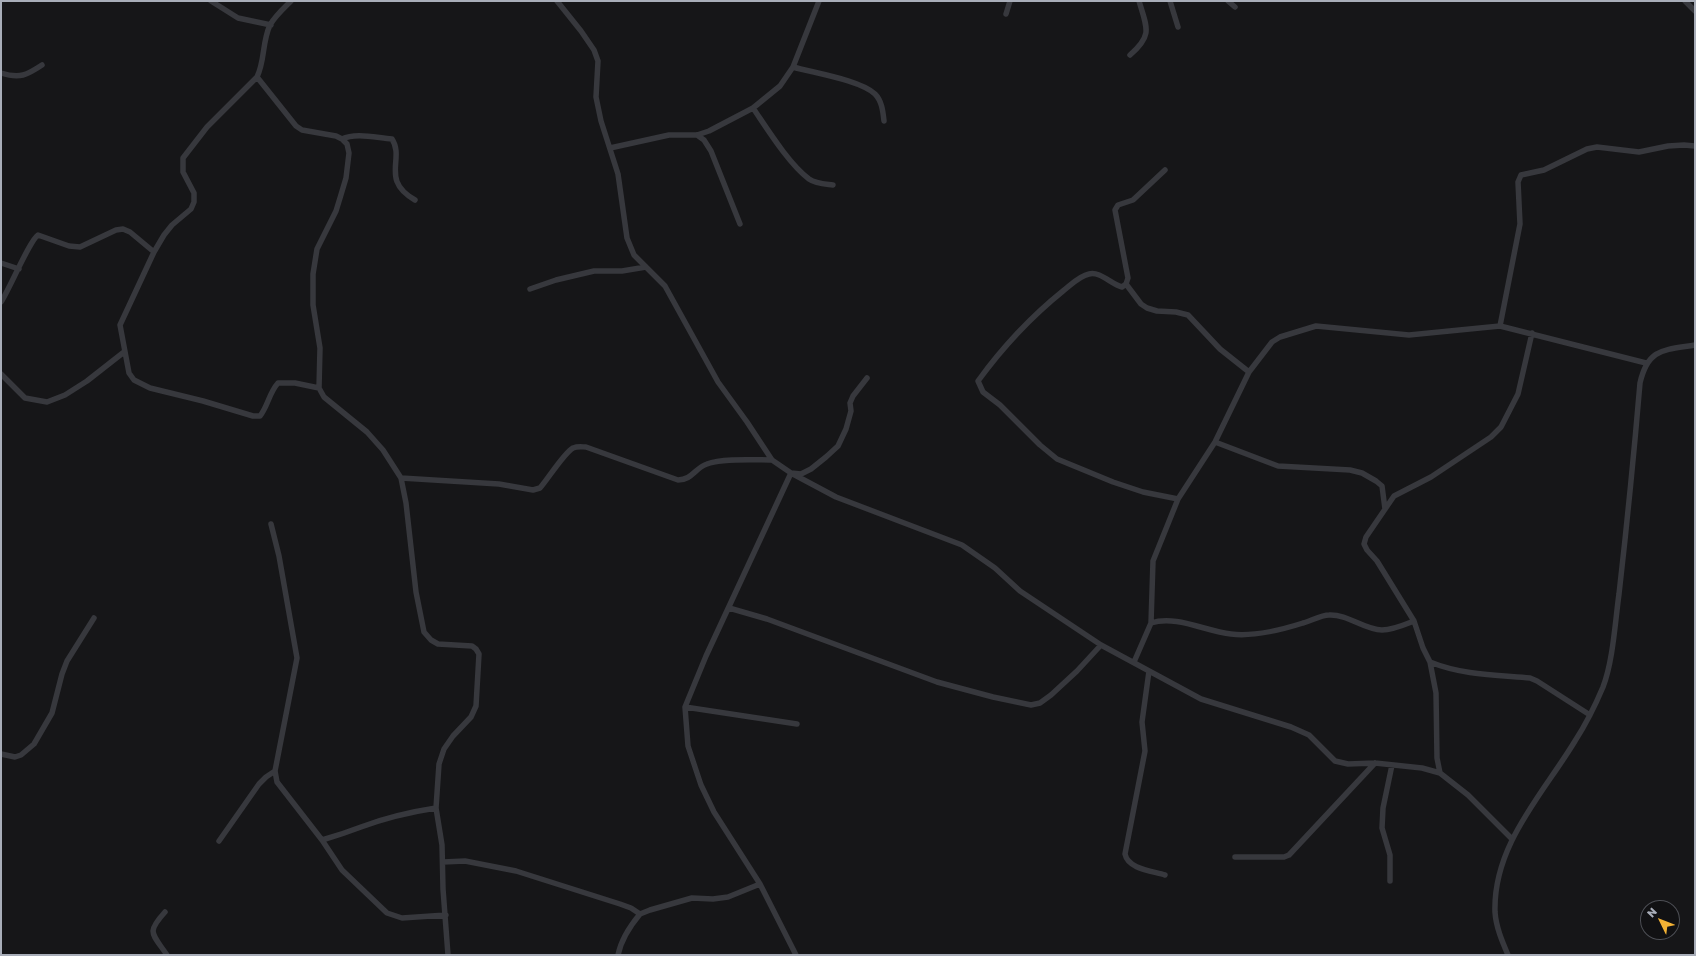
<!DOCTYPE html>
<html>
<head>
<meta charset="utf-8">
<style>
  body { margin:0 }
  #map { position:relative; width:1696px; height:956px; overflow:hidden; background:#161618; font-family:"Golos Text",sans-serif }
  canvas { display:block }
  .frame { position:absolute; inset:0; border:2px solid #a8adb8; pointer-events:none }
  .north { position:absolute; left:1640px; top:900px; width:40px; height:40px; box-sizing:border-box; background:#111113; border:1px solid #4d4f55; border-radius:50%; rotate:313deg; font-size:11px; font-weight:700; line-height:16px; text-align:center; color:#a8adb8 }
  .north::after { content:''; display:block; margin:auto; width:14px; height:18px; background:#f2b134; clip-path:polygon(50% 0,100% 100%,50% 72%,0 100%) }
</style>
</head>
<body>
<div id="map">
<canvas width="1696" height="956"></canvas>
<div class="frame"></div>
<div class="north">N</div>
</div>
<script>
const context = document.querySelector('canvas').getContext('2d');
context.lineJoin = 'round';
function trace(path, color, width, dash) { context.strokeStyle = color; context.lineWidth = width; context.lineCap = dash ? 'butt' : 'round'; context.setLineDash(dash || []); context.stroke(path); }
trace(new Path2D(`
  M211,1l27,17 33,7
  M291,1c-7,7 -16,15 -21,24 -8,17 -5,36 -13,52l-50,50 -24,31v14l11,21v9l-3,7 -19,16 -8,10 -10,17 -34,73 9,48 5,7 16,8 53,13 50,15h7c8,-10 9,-23 18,-33h17l24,5
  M557,1l24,30 13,19 4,11 -2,36 5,24 17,53 9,64 7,17 31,31 53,96 29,40 25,38 19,13 45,24 126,48 33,23 25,23 81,54 100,54 90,28 18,8 26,26 13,3 27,-1 47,5 18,5 28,22 44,44
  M1170,1l8,26
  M1228,1l7,6
  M1685,1l10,10
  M1006,14l4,-13
  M1130,55c23,-20 17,-27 9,-54
  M793,67c21,6 67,13 82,27 7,7 8,18 9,27
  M1,73c19,6 26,2 41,-8
  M257,77l39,49 6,4 34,6 6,3 5,5 2,9 -3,25 -6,20 -4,13 -19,38 -4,25v31l7,43 -1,40 5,9 43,35 16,18 18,28 5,25 10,89 8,40 7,8 7,4 34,2 4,3 3,5 -3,52 -5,11 -18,19 -9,13 -5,15 -3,44 6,37 1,44 5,66
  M753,108c15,22 36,56 56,71 7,5 16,5 24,6
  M697,135l7,5 7,11 29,73
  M342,139c14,-7 35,-1 50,0 13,20 -12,41 23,61
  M610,148l59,-13h28l12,-4 44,-23 27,-22 13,-19 26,-66
  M1165,170l-32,30 -15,5 -3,5 13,68 -2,6 -4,3c-11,-3 -22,-16 -33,-13 -10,2 -18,11 -26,17 -31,25 -61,57 -85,90l5,11 17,13 40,40 17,14 56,23 30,10 35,7
  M1,263l18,6
  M1126,284l15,20 6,4 10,3 19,1 12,3 32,34 29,23
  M530,289l26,-9 38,-9h28l24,-4
  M1,302c8,-12 29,-62 37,-67l31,11 11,1 36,-17 7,-1 7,3 24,20
  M1500,326l20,-102 -2,-42 3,-7 23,-5 43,-21 10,-2 42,5 29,-6 16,-1 11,1
  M1,374l24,24 22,4 18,-7 22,-14 37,-29
  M1215,442l63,24 72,4 12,3 14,8 6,5 3,23
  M401,478l98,6 34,6 7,-2c8,-9 24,-35 33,-40 5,-2 9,-1 13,-1l92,33c14,0 17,-12 29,-16 15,-6 48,-4 65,-4
  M271,524l8,32 18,102 -22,113 2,11 45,58 20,30 45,43 15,5 44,-3
  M729,608l38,11 170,63 56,15 38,8 9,-2 11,-8 26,-24 24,-26
  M1151,623c25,-8 54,8 80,11 24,3 50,-4 72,-11 8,-2 18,-8 26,-8 19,-1 35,15 53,15 11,0 22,-5 32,-9
  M1134,662l17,-39 2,-62 25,-62 37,-57 34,-70 23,-30 8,-5 36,-11 93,9 91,-9 146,37
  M1430,662c32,13 66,13 100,16l7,3 53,34
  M1149,671l-7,51 3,29 -20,103c3,15 27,17 40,21
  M685,707l112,17
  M1,754l14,3 6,-2 13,-11 18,-31 10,-39 5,-13 27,-43
  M1440,773l-3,-15 -1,-65 -6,-31 -7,-14 -9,-27 -37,-60 -10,-11 -3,-6 2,-7 28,-41 37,-19 60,-40 10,-10 17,-33 14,-61
  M322,840c14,-4 26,-8 39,-13 24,-9 49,-15 75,-19
  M219,841l40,-57 7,-7 9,-6
  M1235,857h49l5,-2 86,-92
  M443,862l22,-1 51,10 104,33 11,4 9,6 10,-4 42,-12 21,1 15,-2 32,-13
  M1390,881v-26l-8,-27 1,-20 9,-43
  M165,912c-19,21 -13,21 2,43
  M618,955c3,-15 12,-29 22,-41
  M796,955l-36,-71 -46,-72 -13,-27 -13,-39 -3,-39 21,-51 85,-183 10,1 10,-5 15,-12 12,-11 8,-17 5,-18 -1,-8 3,-7 14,-18
  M1508,955c-6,-14 -12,-28 -13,-43 -2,-67 48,-118 80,-171 11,-17 20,-35 28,-54 10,-26 12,-64 16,-93 8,-70 15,-140 21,-211 8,-35 24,-33 55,-38`), '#37383d', 5.5);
</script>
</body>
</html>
